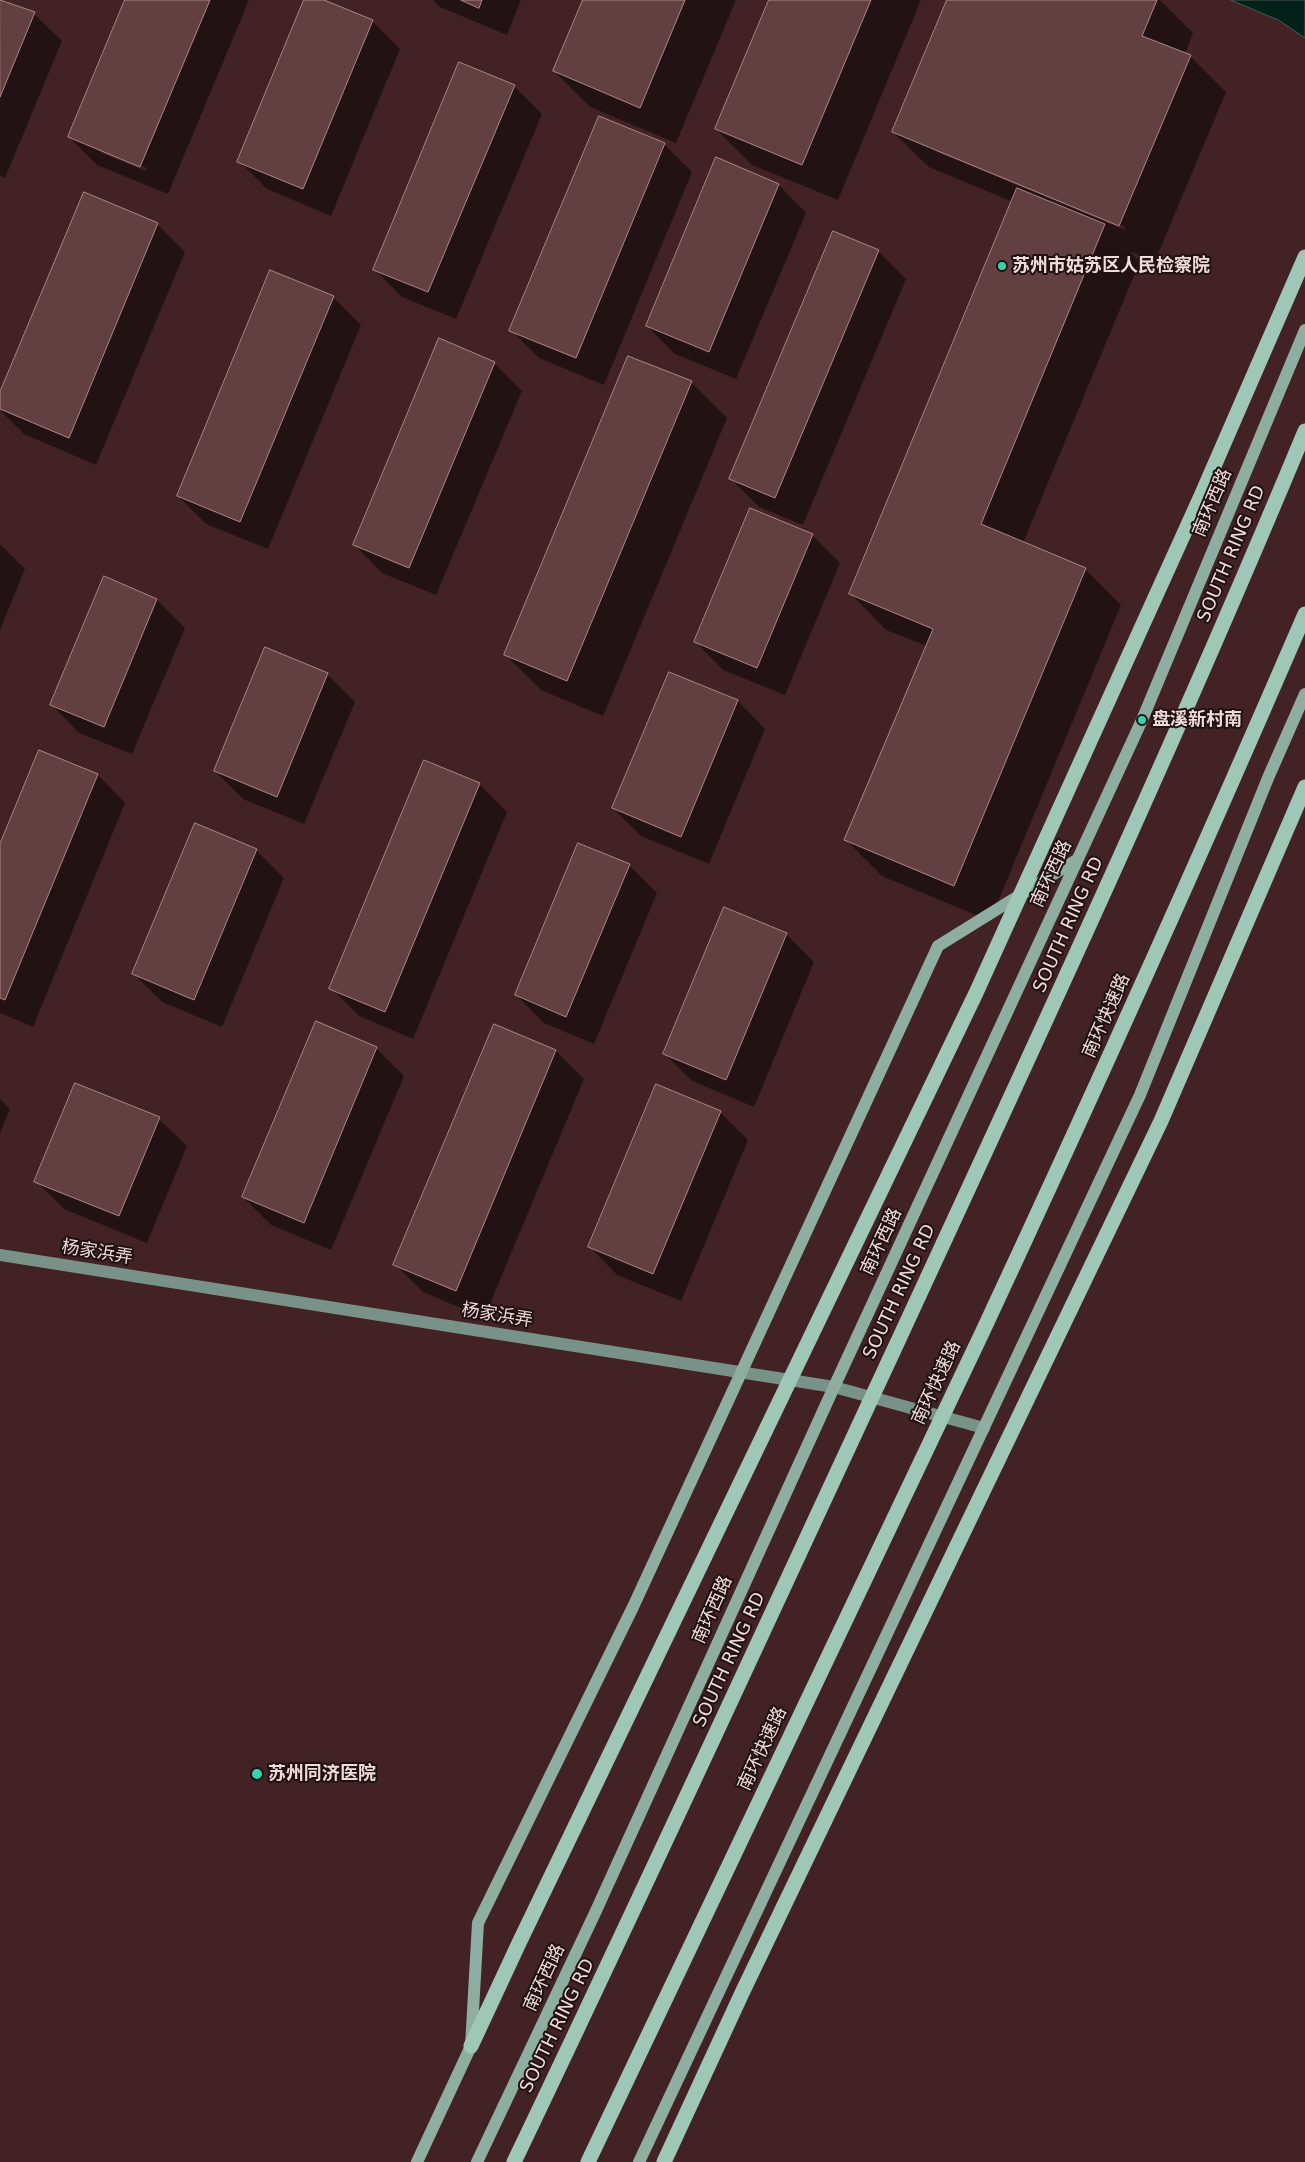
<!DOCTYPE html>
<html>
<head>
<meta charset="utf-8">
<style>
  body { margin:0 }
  canvas { display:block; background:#422224 }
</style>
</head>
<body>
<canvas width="1305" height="2162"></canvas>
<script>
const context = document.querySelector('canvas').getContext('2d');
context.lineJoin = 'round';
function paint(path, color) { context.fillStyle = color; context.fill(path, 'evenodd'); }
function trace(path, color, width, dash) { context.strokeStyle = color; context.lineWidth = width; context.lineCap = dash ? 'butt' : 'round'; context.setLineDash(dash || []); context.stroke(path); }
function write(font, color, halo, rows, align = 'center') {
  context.font = font + ' "DejaVu Sans","Noto Sans SC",sans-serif'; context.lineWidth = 4; context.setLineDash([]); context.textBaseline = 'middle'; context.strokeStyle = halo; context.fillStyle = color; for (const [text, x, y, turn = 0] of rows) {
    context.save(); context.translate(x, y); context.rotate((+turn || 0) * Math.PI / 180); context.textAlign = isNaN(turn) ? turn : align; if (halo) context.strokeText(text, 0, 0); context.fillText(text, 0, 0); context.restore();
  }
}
const water = new Path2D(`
  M1231,0h74v38l-25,-17z`);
paint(water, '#022219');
trace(water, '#495953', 1);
paint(new Path2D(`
  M0,0l34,14 28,27 -57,137 -5,-2z
  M127,0h122l-81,194 -71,-29 -28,-28zM101,150l46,18 -1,3 -45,-18z
  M306,0h15l51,21 28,28 -69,167 -64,-27 -28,-28z
  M433,0h88l-14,35 -67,-28z
  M584,0h152l-60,143 -86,-36 -36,-36z
  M770,0h151l-83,200 -86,-35 -36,-36z
  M948,0h212l33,33 -8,21 5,2 36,36 -71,169 -26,-10 11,10 -117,282 62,26 36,36 -131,316 -108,-45 -36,-36 81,-194 -41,-16 -35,-36 162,-392 -84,-35 -36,-35zM935,148l190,79v3l-190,-79z
  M514,86l28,28 -86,205 -54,-22 -27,-27z
  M664,144l28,28 -88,213 -65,-27 -28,-28z
  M779,185l27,28 -70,166 -61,-25 -28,-28z
  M157,224l28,28 -89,213 -72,-31 -24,-24v-14z
  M878,251l28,28 -103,246 -44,-18 -28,-28z
  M271,271l62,26 28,28 -93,224 -62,-25 -28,-28z
  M494,363l28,28 -86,204 -54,-22 -27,-28z
  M691,382l36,36 -124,298 -62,-26 -36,-36z
  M812,535l28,28 -55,132 -62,-25 -27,-28z
  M0,544l25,25 -25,61z
  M157,600l28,28 -53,126 -53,-21 -27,-28z
  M670,673l68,28 27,28 -56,135 -68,-28 -28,-28z
  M327,674l28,28 -51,122 -61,-25 -28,-28z
  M40,751l58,24 27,28 -92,224 -33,-14v-166z
  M479,784l28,28 -94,227 -54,-23 -28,-28z
  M256,850l28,28 -62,149 -60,-25 -28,-28z
  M629,865l28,28 -63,151 -50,-21 -28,-28z
  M786,934l28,28 -60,145 -62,-26 -28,-28z
  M494,1026l62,25 28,28 -100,239 -61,-26 -28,-28z
  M376,1048l28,28 -73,174 -60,-25 -28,-28z
  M0,1099l10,10 -10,24z
  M720,1112l28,28 -67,161 -64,-26 -27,-28z
  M159,1119l28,27 -40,97 -83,-34 -28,-28z`), '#0007');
const building = new Path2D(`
  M0,0l35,12 -35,85z
  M125,0h85l-70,167 -72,-30z
  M304,0h20l49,20 -70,169 -66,-27z
  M461,0h21l-3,8z
  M583,0h102l-45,108 -87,-37z
  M769,0h102l-69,165 -87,-36z
  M947,0h210l-15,36 49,19 -72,171 -227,-94z
  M459,62l56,23 -87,207 -55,-22z
  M599,116l66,27 -89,215 -67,-27z
  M716,157l63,27 -70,168 -63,-26z
  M1017,188l88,36 -124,300 105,44 -132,318 -110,-46 89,-211 -84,-35z
  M84,192l74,31 -89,215 -69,-29v-17z
  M833,231l46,19 -104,248 -46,-19z
  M270,270l64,26 -94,226 -63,-26z
  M439,338l56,24 -86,206 -56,-23z
  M628,356l64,25 -125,300 -63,-26z
  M750,508l63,26 -56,134 -63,-26z
  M104,576l53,23 -53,128 -54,-22z
  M265,647l63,26 -51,124 -63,-26z
  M669,672l69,28 -57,137 -69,-29z
  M39,750l59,24 -93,226 -5,-2v-154z
  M424,760l56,23 -95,229 -56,-23z
  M195,823l62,26 -63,151 -62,-26z
  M578,843l52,21 -64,153 -51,-22z
  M724,907l63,26 -61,147 -63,-26z
  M316,1021l61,26 -73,176 -62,-26z
  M494,1024l62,26 -100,241 -63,-26z
  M75,1083l85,34 -41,99 -85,-34z
  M656,1084l65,27 -68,163 -65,-27z`);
paint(building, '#624041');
trace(building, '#ad8687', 1);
trace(new Path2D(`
  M0,1255l834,132 150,41`), '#789288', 12);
trace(new Path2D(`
  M417,2162l54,-116 7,-123 155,-316 305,-661 140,-87
  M477,2162l118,-249 239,-526 308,-667 163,-390
  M639,2162l501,-1067 128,-317 37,-84`), '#8daea1', 12);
trace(new Path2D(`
  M471,2046l48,-103 457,-950 225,-497 104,-239
  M514,2162c131,-273 257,-548 385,-823 139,-301 279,-602 406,-908
  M588,2162c130,-277 264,-552 394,-829 111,-238 219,-478 323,-719
  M664,2162l78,-169 419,-872 144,-334`), '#9fc7b8', 15);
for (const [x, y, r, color] of [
  [1002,266,5,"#32d4a9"],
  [1142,720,5,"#32d4a9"],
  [257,1774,6,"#32d4a9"]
]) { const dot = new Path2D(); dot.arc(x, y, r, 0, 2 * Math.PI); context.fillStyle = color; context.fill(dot); trace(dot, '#1f1011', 2); }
write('bold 18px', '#f0dada', '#1f1011', [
  ["苏州市姑苏区人民检察院",1012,266],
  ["盘溪新村南",1152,720],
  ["苏州同济医院",268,1774]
], 'left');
write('18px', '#f0dada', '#1f1011', [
  ["南环西路",1213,503,-67],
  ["SOUTH RING RD",1232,554,-67],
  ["南环西路",1052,874,-65],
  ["SOUTH RING RD",1069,925,-66],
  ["南环快速路",1107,1016,-66],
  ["南环西路",882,1242,-65],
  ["杨家浜弄",97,1253,9],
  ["SOUTH RING RD",900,1292,-65],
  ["杨家浜弄",497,1316,9],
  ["南环快速路",937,1383,-65],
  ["南环西路",713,1610,-66],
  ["SOUTH RING RD",730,1660,-65],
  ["南环快速路",763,1749,-65],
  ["南环西路",545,1978,-65],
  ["SOUTH RING RD",558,2026,-64]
]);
</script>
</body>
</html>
